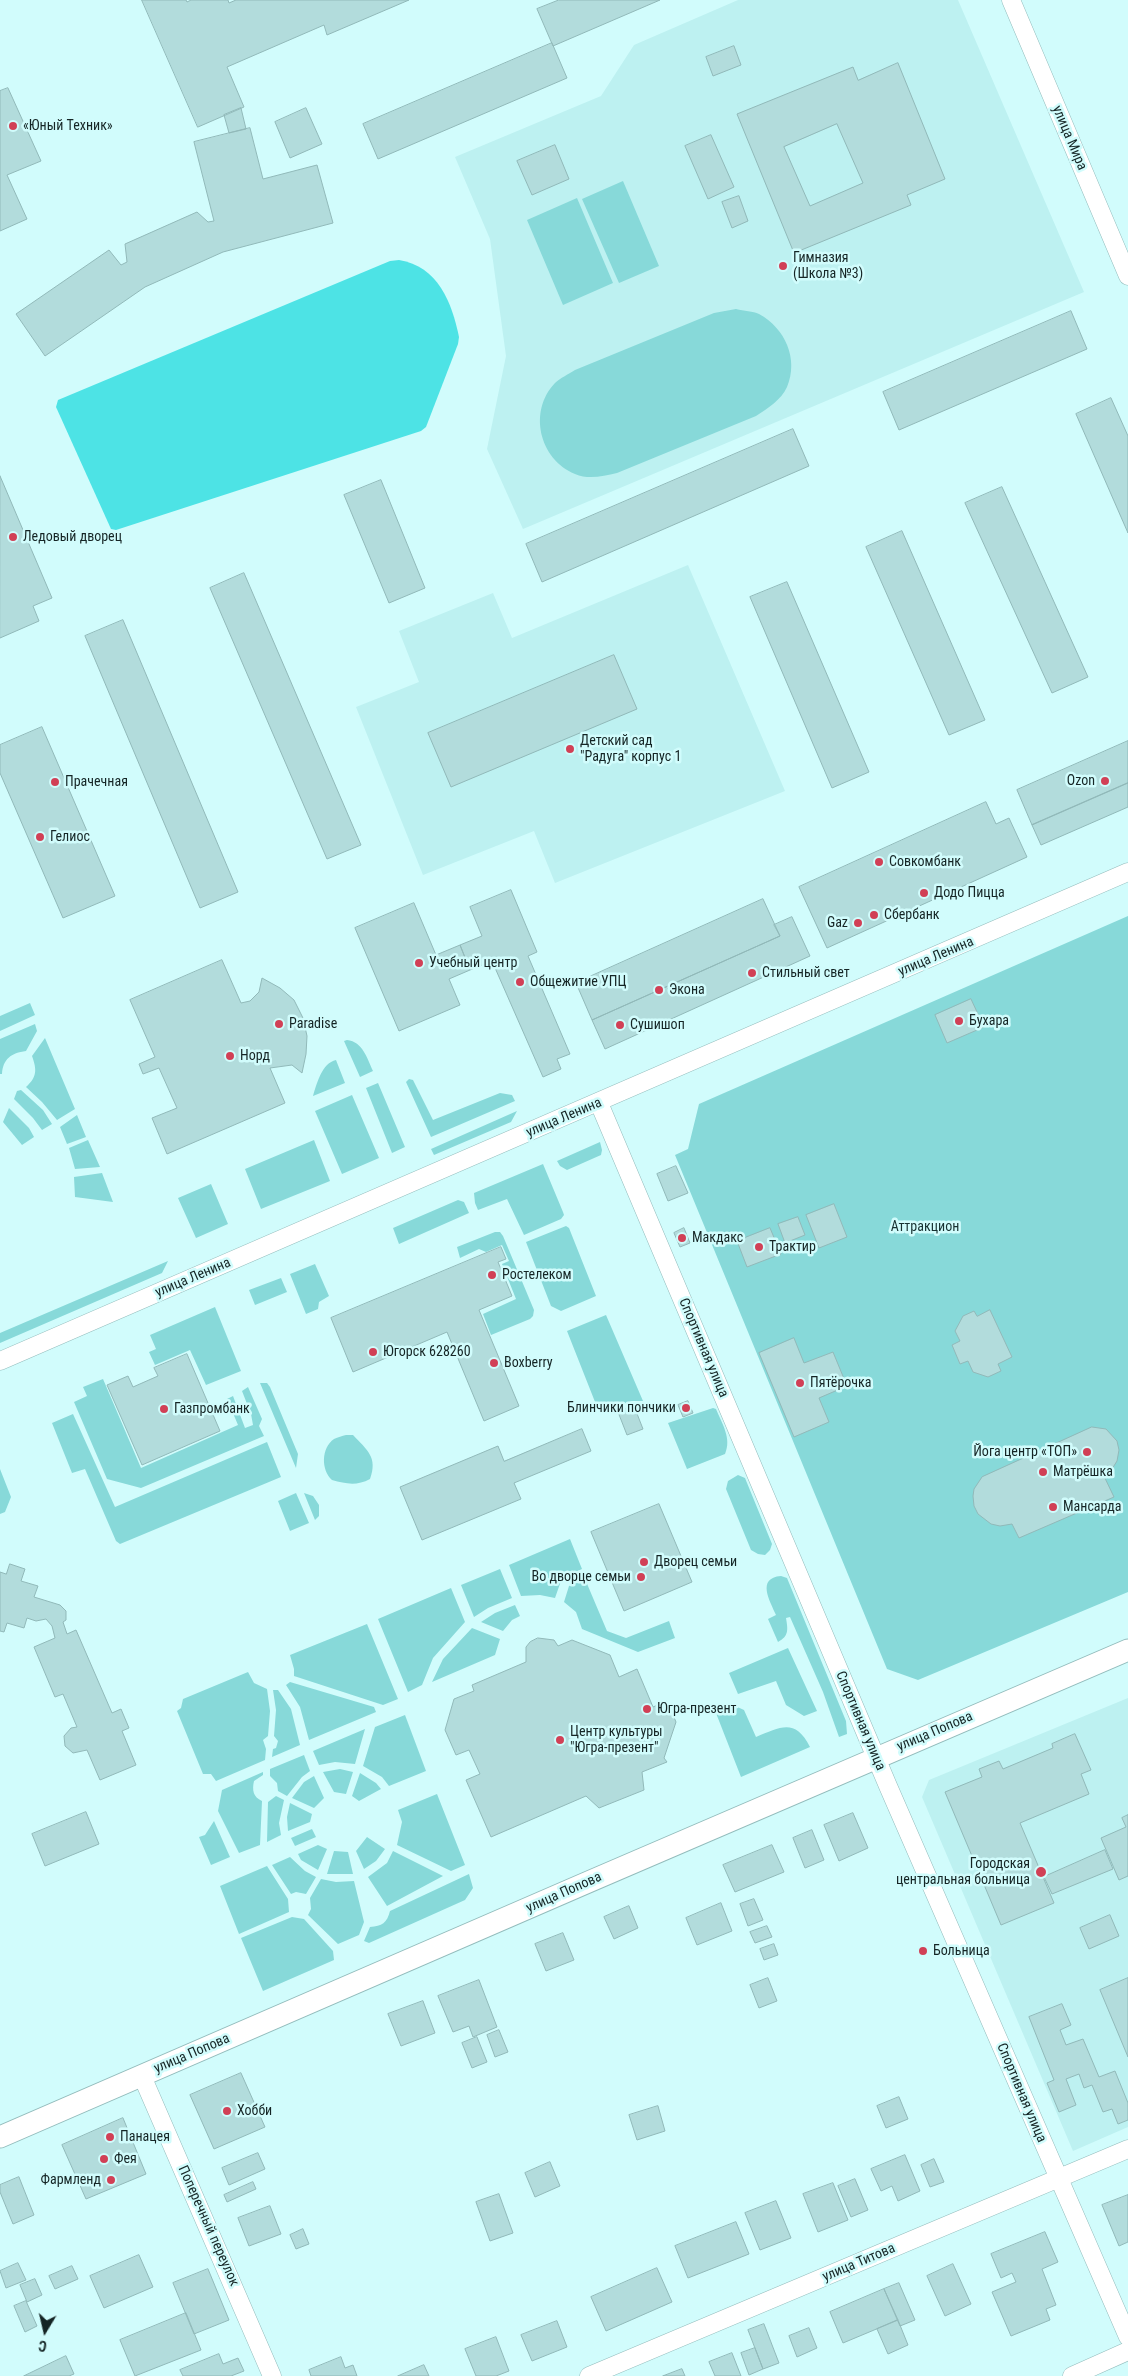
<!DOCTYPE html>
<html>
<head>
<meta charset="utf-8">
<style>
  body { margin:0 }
  #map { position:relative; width:1128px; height:2376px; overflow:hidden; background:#d1fcfc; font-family:"Roboto Condensed",sans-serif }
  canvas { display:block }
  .north { position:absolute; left:20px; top:2306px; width:50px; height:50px; -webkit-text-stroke:4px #d1fcfc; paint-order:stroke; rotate:189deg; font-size:14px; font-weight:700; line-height:20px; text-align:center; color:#152525 }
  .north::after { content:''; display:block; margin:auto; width:18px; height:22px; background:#152525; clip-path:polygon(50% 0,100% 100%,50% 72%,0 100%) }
</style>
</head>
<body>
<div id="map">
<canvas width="1128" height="2376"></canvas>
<div class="north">С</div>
</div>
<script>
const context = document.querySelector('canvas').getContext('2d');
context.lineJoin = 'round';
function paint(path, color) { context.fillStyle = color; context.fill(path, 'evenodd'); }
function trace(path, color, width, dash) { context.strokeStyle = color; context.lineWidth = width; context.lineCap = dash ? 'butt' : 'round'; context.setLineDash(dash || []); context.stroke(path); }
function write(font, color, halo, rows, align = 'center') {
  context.font = font + ' "Roboto Condensed",sans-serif'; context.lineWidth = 5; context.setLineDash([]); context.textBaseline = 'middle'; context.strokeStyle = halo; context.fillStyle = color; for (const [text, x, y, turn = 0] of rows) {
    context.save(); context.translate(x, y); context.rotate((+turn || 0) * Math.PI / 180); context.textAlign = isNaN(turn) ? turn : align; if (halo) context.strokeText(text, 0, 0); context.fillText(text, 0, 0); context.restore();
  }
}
paint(new Path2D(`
  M738,0h220l126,292 -561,237 -36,-80 19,-93 -16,-117 -35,-82 146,-61 33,-51z
  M688,565l97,226 -230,92 -21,-52 -111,44 -67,-168 63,-25 -20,-51 94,-38 19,45z
  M1128,1698v429l-55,24 -151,-354 7,-17z`), '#bdf1f1');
paint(new Path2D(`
  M623,181l36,85 -40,17 -37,-84z
  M577,198l36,85 -50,22 -36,-85z
  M736,309c8,2 17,2 23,5 26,14 40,45 28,73 -6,13 -19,21 -31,29l-139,57c-14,3 -28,7 -42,1 -36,-15 -47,-63 -20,-91 5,-5 14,-9 20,-13l139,-57z
  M1128,916v676l-210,88 -31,-11 -212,-514 13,-6 11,-45z
  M30,1003l5,12 -35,16v-15z
  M35,1024l2,7 -11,20c-15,2 -23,8 -24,23h-2v-35z
  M45,1038l30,71 -18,11 -15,-18 -16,-15c11,-10 11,-17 6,-31z
  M347,1040c16,2 20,18 26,31l-13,6 -16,-36z
  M336,1060l9,23 -32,13c4,-13 9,-33 23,-36z
  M409,1079l4,1 20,40 67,-27 12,2 3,6 -84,36 -25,-55z
  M378,1083l27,64 -13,6 -26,-65z
  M21,1090l22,20 9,14 -10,6 -9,-12 -19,-19 3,-8z
  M352,1095l27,63 -37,16 -27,-63z
  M9,1108l20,20 5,9 -12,8 -19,-23z
  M517,1111l-6,11 -77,33 -3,-6z
  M77,1115l9,22 -19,7 -7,-17z
  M88,1140l12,27 -25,2 -6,-21z
  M314,1140l16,41 -69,28 -16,-40z
  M600,1142l2,8 -1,5 -34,15 -7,-4 -3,-5z
  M543,1164l20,48 1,3 -3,4 -37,16 -17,-36 -29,11 -3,-7 -1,-10z
  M102,1173l11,29 -38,-5 -1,-20z
  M211,1184l17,40 -32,14 -18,-40z
  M458,1200l6,2 5,11 -70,31 -6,-16z
  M566,1226l3,2 27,68 -35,15 -10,-5 -25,-64z
  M495,1232h5l3,4 31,74 -1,6 -3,3 -39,16 -8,-21 33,-15 -14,-35 7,-3 -7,-16 -16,7 -7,-3 -19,9 -3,-11z
  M168,1261l-6,12 -162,70v-10z
  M315,1264l14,32 -10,6 -1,7 -12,5 -16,-40z
  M281,1278l6,14 -32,13 -6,-15z
  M215,1307l26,64 -35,14 -16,-35 -35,15 -6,-13 7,-3 -6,-14z
  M606,1315l37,86h-11l-33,11 -32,-81z
  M103,1379l38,89 97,-43 -11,-26 6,-3 12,32 8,-3 -2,-11 -9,-23 6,-4 14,32 -3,7 5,10 -123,52 -34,-9 -33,-77 13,-6 -4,-9z
  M260,1383h7l3,4 28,67 -2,14z
  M713,1408l3,1c6,15 16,29 9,45l-38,15 -19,-46z
  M73,1414l42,93 152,-65 14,35 -161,67 -4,-3 -31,-72 -13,4 -20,-50z
  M346,1435h7c14,15 25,22 17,44 -13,7 -24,5 -38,1 -11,-10 -11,-32 2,-41 4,-2 8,-3 12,-4z
  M0,1469l11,28 -6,15 -5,2z
  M738,1475l7,3 27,66 -2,6 -5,5 -7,-1 -7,-4 -25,-61 2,-8z
  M296,1493l13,30 -19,8 -12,-30z
  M304,1493l9,3 6,9v11l-4,4z
  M570,1539l12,30 -20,9 -7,20 -15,-3 -19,1 -12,-31z
  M500,1569l12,29 -24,10 -14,9 -13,-32z
  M781,1576l6,2 59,143 1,13 -8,3 -16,-45 -33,-75 -4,1c2,12 3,18 -8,24l-10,-23 8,-4c-6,-14 -20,-37 5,-39z
  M585,1579l22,52 19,7 43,-17 6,17 -37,14 -56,-23 -6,-17 -12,-10 5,-16z
  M451,1588l14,34 -32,36 -11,27 -14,7 -30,-73z
  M515,1605l5,11 -8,4 -9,11 -22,-9 14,-9z
  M367,1624l31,75 -15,6 -89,-29v-7l-4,-14z
  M472,1628l28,11 -5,16 -63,27 11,-23z
  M788,1648l29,63 -13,5 -18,-11 -10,-24 -38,13 -9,-21z
  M248,1672l6,11 13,6 3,22 -2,25 -5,4 3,9 -1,11 -49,21 -5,-7h-8l-26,-63 4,-3 2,-9z
  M290,1682l84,25 2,5 -67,28 -9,-33 -14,-22z
  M273,1690h5l13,19 9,36 -28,12 1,-8 3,-1 2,-7 -4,-5 2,-26z
  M717,1704l16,1 11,5 12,27c25,-10 39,-19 54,10l-69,30 -27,-69z
  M405,1715l21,56 -37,15 -7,-9 -19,-11 12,-39z
  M365,1729l-10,35 -20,-2 -16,3 -6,-14z
  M304,1755l6,16 -8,6 -15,19 -9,-5 -1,-8 -7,-7v-7z
  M340,1769l13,3 -7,22 -12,-2 -11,-20z
  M263,1772v3l-9,6c-2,9 -1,16 8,20l-2,44 -21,8 -21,-42 4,-21z
  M360,1773l16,10 5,6 -22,12 -7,-5z
  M314,1776l10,22 -10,10 -22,-10 12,-16z
  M437,1794l28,71 -14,6 -54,-26 5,-23 -4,-12z
  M276,1796l8,4 -5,23 2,12 -14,7 1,-40z
  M290,1803l22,11 -2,8 -22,9 -1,-14z
  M214,1821l16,36 -19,8 -12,-28 6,-2z
  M312,1829l4,8 -21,9 -4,-8z
  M367,1837l18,12 -9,12 -12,8 -8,-18z
  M318,1845l9,4 -9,21 -17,-10 -3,-6z
  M334,1851l14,1 5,22h-26z
  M393,1851l50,25 -56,30 -19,-29 19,-14z
  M290,1857l15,14 11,6 -10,17 -10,-2 -5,2 -19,-29z
  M267,1866l21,33 1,13 -50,22 -19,-48z
  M469,1874l4,14 -8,12 -96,43 -5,-2 6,-14c12,-1 17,-4 20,-16z
  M321,1879l15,3 18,-1 10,41 -5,13 -21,9 -30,-29 3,-6 -1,-11z
  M292,1917l12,2 29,32 1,9 -71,31 -22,-53z`), '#87d9d9');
paint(new Path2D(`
  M399,260c39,6 53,43 60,77l-1,7 -32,83 -5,4 -305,99 -5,-1 -55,-122 2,-7 332,-139z`), '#4de3e5');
const building = new Path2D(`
  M142,0h44l1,2 4,-2h37l1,3 7,-3h173l-82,35 -3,-10 -97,42 17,40 -46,20z
  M559,0h101l-107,46 -16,-37z
  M552,43l15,35 -189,81 -15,-35z
  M734,46l7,19 -28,11 -7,-19z
  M898,63l47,116 -38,16 4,10 -117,48 -57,-139 116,-47 5,13zM837,124l26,59 -53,23 -26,-59z
  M8,88l33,73 -34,14 20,44 -27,12v-140z
  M241,108l5,21 -17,4 -5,-18z
  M306,108l16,36 -32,14 -15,-36z
  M250,128l13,51 54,-14 16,58 -110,29 -78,35 -100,69 -29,-42 93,-64 12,15 6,-3 -2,-18 72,-32 11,10 6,-1 -20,-79z
  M711,135l23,52 -26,12 -23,-53z
  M555,145l14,34 -37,16 -15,-34z
  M739,196l9,25 -16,7 -10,-26z
  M1071,311l16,38 -188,81 -16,-38z
  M1111,398l17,38v97l-52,-119z
  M793,429l16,37 -267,116 -16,-38z
  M0,476l52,122 -19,8 6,15 -39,17z
  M381,480l44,108 -36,15 -45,-108z
  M1002,487l86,190 -36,16 -87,-190z
  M902,531l83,189 -36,15 -83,-188z
  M244,573l117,272 -34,14 -117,-271z
  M787,582l82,190 -37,16 -82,-191z
  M123,620l115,272 -38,16 -115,-272z
  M614,655l23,54 -186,78 -23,-54z
  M42,727l73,169 -52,22 -63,-145v-28z
  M1128,741v42l-96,42 -15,-35z
  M1128,783v24l-87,38 -9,-20z
  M986,802l10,22 13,-6 18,39 -200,91 -28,-61z
  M511,890l26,62 -9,4 42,98 -13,5 4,10 -18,8 -51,-116 -22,9 -10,-25 22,-9 -12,-29z
  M763,899l17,37 -188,84 -16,-37z
  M414,903l22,52 24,-10 10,25 -21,9 11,26 -61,26 -44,-103z
  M792,917l18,39 -205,93 -13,-29 188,-84 -6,-11z
  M222,960l19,43 9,-2 9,-9 3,-14 18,10 14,12 9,18 4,18 -1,18 -4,19 -10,-8 -22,3 15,35 -118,51 -15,-36 25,-10 -18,-40 -16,6 -4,-10 16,-7 -25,-57z
  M971,999l13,28 -37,16 -12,-28z
  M676,1166l12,27 -20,8 -11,-27z
  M834,1204l13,33 -28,11 -13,-33z
  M798,1217l7,18 -20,8 -7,-19z
  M684,1228l6,15 -10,4 -6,-14z
  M770,1228l11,26 -34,13 -10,-26z
  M501,1247l5,12 -8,3 14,34 -33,14 40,96 -35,15 -37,-89 -94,40 -22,-54z
  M990,1310l22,47 -14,7 3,7 -13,6 -15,-5 -5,-11 -8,3 -8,-19 8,-4 -5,-10 8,-15 11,-5 3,5z
  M794,1338l10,25 29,-11 14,34 -28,12 10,24 -35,15 -35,-84z
  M187,1354l33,77 -78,34 -35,-80 21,-9 5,11 25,-11 -4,-8z
  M688,1401l5,12 -10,4 -5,-12z
  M634,1406l9,23 -16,6 -9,-23z
  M1092,1427l14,2 11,12 2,9 -2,11 -5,8 -9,5 11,23 -95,41 -7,-14 -12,2 -9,-2 -13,-10 -4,-8 -1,-10 1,-7 8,-12z
  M582,1429l9,22 -77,32 7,16 -99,41 -22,-53 98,-41 6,15z
  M659,1504l33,78 -68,29 -33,-79z
  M10,1564l15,5 -4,12 17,5 -4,11 26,8 6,6v9l-3,2 4,12 9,-4 36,83 9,-4 8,19 -7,3 14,34 -36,15 -13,-30 -14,3 -8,-7 -1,-10 7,-8 6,-1 -14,-33 -8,3 -21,-50 21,-9 -3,-12 -6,-7 -10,2 -9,-3 -3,10 -17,-5 -3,9 -4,-1v-59l6,2z
  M538,1638l16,2 4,6 14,-6 38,15 9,22 18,-8 16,38 14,-6 9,21 -12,36 3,4 -25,10 2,18 -45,18 -13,-12 -95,41 -25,-57 14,-6 -11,-24 -13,5 -11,-25 9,-31 20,-8 -2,-6 54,-23v-15l4,-5z
  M1075,1734l16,36 -10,4 8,20 -69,29 34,80 -53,22 -56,-133 37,-15 -3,-8 20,-8 4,8 50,-21 -1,-4z
  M86,1812l13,32 -54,22 -13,-32z
  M853,1813l15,35 -29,13 -15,-36z
  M1128,1815v61l-9,4 -18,-42 25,-11 -4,-9z
  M812,1830l12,30 -19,8 -12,-30z
  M772,1845l12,27 -49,20 -12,-27z
  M1105,1850l8,19 -61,25 -8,-17z
  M754,1899l9,21 -15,6 -8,-22z
  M721,1903l11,28 -35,14 -11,-27z
  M629,1906l9,22 -24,11 -10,-22z
  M1110,1915l9,21 -30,13 -9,-21z
  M767,1926l5,11 -17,6 -5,-11z
  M563,1933l11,27 -28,11 -11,-27z
  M774,1944l4,11 -14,5 -4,-11z
  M768,1978l9,23 -18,7 -9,-23z
  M1128,1978v79l-28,-67z
  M479,1980l18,47 -24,10 -4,-11 -16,6 -15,-36z
  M423,2001l12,32 -34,13 -13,-32z
  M1062,2004l9,21 -11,5 6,15 17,-6 16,38 16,-6 13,32v17l-10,4 -6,-15 -9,3 -11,-27 -8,3 -5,-14 -13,5 10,26 -17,7 -12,-29 7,-3 -25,-63z
  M499,2030l9,22 -13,5 -8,-22z
  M477,2037l10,25 -15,6 -10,-25z
  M241,2073l24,54 -51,22 -24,-54z
  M899,2097l9,22 -22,9 -9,-22z
  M658,2106l7,25 -28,9 -8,-25z
  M123,2118l23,56 -60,25 -24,-54z
  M258,2153l7,16 -36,16 -7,-17z
  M905,2155l15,36 -22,10 -6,-15 -11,5 -10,-22z
  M934,2159l10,23 -14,5 -9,-22z
  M550,2162l10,24 -25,11 -10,-24z
  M19,2177l15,38 -21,9 -13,-32v-7z
  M855,2179l13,31 -17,7 -13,-31z
  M253,2182l3,7 -29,13 -3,-7z
  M833,2183l15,37 -30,12 -15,-38z
  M499,2194l14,39 -23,8 -14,-39z
  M1128,2195v47l-9,4 -17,-41z
  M776,2201l15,37 -31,12 -15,-37z
  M270,2206l11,28 -32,12 -11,-28z
  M736,2222l13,32 -61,24 -13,-32z
  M303,2229l6,15 -13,5 -6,-14z
  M1045,2232l13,30 -16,7 14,36 -10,4 4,11 -39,16 -19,-44 24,-10 -4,-9 -11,5 -10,-24z
  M139,2255l14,32 -49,21 -14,-32z
  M18,2263l8,17 -20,8 -6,-17z
  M953,2264l18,40 -26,12 -18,-40z
  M72,2266l6,13 -23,10 -6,-13z
  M657,2268l15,34 -66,29 -15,-34z
  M208,2269l21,51 -35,14 -21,-51z
  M35,2279l7,16 -15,7 -7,-17z
  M899,2283l16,37 -15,6 -16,-37z
  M884,2289l14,31 -55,23 -13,-31z
  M26,2301l11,25 -12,6 -11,-26z
  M186,2313l15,37 -66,26 -15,-36z
  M898,2320l10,25 -20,9 -11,-25z
  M557,2321l10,26 -35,14 -11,-26z
  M764,2324l15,39 -16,6 -15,-39z
  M809,2328l8,20 -20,9 -8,-21z
  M496,2337l13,34 -13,5h-20l-11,-27z
  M755,2348l8,21 -14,6 -8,-22z
  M732,2353l9,23h-26l-6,-14z
  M219,2354l4,10 15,-6 6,13 -13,5h-48l-3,-6z
  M66,2356l8,18 -5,2h-45z
  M341,2357l4,11 8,-3 4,11h-46l-2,-6z
  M424,2365l5,11h-31z
  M682,2369l3,7h-22z`);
paint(building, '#b2dcdc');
trace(building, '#91b9b9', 1);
const minor = new Path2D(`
  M1011,0l117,276
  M599,1103l289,683 240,551
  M0,1361l1128,-489
  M142,2076l130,300
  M589,2376l539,-227
  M1072,2376l56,-25`);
const tertiary = new Path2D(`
  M0,2137c376,-161 751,-328 1128,-487`);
trace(minor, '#93bcbc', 19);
trace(tertiary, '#93bcbc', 23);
trace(minor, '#fff', 18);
trace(tertiary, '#fff', 21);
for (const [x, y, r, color] of [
  [13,126,5,"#d14056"],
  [783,266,5,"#d14056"],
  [13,537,5,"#d14056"],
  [570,749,5,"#d14056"],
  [1105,781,5,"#d14056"],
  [55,782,5,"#d14056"],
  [40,837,5,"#d14056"],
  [879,862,5,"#d14056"],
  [924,893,5,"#d14056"],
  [874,915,5,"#d14056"],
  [858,923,5,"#d14056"],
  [419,963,5,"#d14056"],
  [752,973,5,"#d14056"],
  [520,982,5,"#d14056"],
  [659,990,5,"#d14056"],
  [959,1021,5,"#d14056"],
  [279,1024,5,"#d14056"],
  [620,1025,5,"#d14056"],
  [230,1056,5,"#d14056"],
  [682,1238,5,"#d14056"],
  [759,1247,5,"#d14056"],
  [492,1275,5,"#d14056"],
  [373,1352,5,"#d14056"],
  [494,1363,5,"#d14056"],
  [800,1383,5,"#d14056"],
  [686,1408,5,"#d14056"],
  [164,1409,5,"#d14056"],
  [1087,1452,5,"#d14056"],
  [1043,1472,5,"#d14056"],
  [1053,1507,5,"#d14056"],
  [644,1562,5,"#d14056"],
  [641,1577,5,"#d14056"],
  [647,1709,5,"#d14056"],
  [560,1740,5,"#d14056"],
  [1041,1872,6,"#d14056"],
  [923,1951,5,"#d14056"],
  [227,2111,5,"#d14056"],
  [110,2137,5,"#d14056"],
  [104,2159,5,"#d14056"],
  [111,2180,5,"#d14056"]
]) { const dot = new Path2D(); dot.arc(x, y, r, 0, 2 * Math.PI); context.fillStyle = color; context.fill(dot); trace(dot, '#d1fcfc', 2); }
write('14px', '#152525', '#d1fcfc', [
  ["«Юный Техник»",23,126],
  ["Гимназия",793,258],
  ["(Школа №3)",793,274],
  ["Ледовый дворец",23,537],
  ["Детский сад",580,741],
  ["\"Радуга\" корпус 1",580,757],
  ["Ozon",1095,781,"right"],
  ["Прачечная",65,782],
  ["Гелиос",50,837],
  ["Совкомбанк",889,862],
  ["Додо Пицца",934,893],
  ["Сбербанк",884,915],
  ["Gaz",848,923,"right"],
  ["Учебный центр",429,963],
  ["Стильный свет",762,973],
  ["Общежитие УПЦ",530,982],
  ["Экона",669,990],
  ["Бухара",969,1021],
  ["Paradise",289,1024],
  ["Сушишоп",630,1025],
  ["Норд",240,1056],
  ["Макдакс",692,1238],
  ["Трактир",769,1247],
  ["Ростелеком",502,1275],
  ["Югорск 628260",383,1352],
  ["Boxberry",504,1363],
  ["Пятёрочка",810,1383],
  ["Блинчики пончики",676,1408,"right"],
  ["Газпромбанк",174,1409],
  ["Йога центр «ТОП»",1077,1452,"right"],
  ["Матрёшка",1053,1472],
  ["Мансарда",1063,1507],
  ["Дворец семьи",654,1562],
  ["Во дворце семьи",631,1577,"right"],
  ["Югра-презент",657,1709],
  ["Центр культуры",570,1732],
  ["\"Югра-презент\"",570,1748],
  ["Городская",1030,1864,"right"],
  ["центральная больница",1030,1880,"right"],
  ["Больница",933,1951],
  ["Хобби",237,2111],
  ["Панацея",120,2137],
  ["Фея",114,2159],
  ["Фармленд",101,2180,"right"]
], 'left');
write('14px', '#152525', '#d1fcfc', [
  ["улица Мира",1069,138,67],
  ["улица Ленина",936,957,-23],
  ["улица Ленина",564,1118,-23],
  ["улица Ленина",193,1278,-23],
  ["Спортивная улица",703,1348,67],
  ["Спортивная улица",860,1721,67],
  ["улица Попова",935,1732,-23],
  ["улица Попова",564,1893,-24],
  ["улица Попова",192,2054,-23],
  ["Спортивная улица",1021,2093,67],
  ["Поперечный переулок",208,2226,66],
  ["улица Титова",859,2263,-23]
]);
write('14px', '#183131', '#d1fcfc', [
  ["Аттракцион",925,1227]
]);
</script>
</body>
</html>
